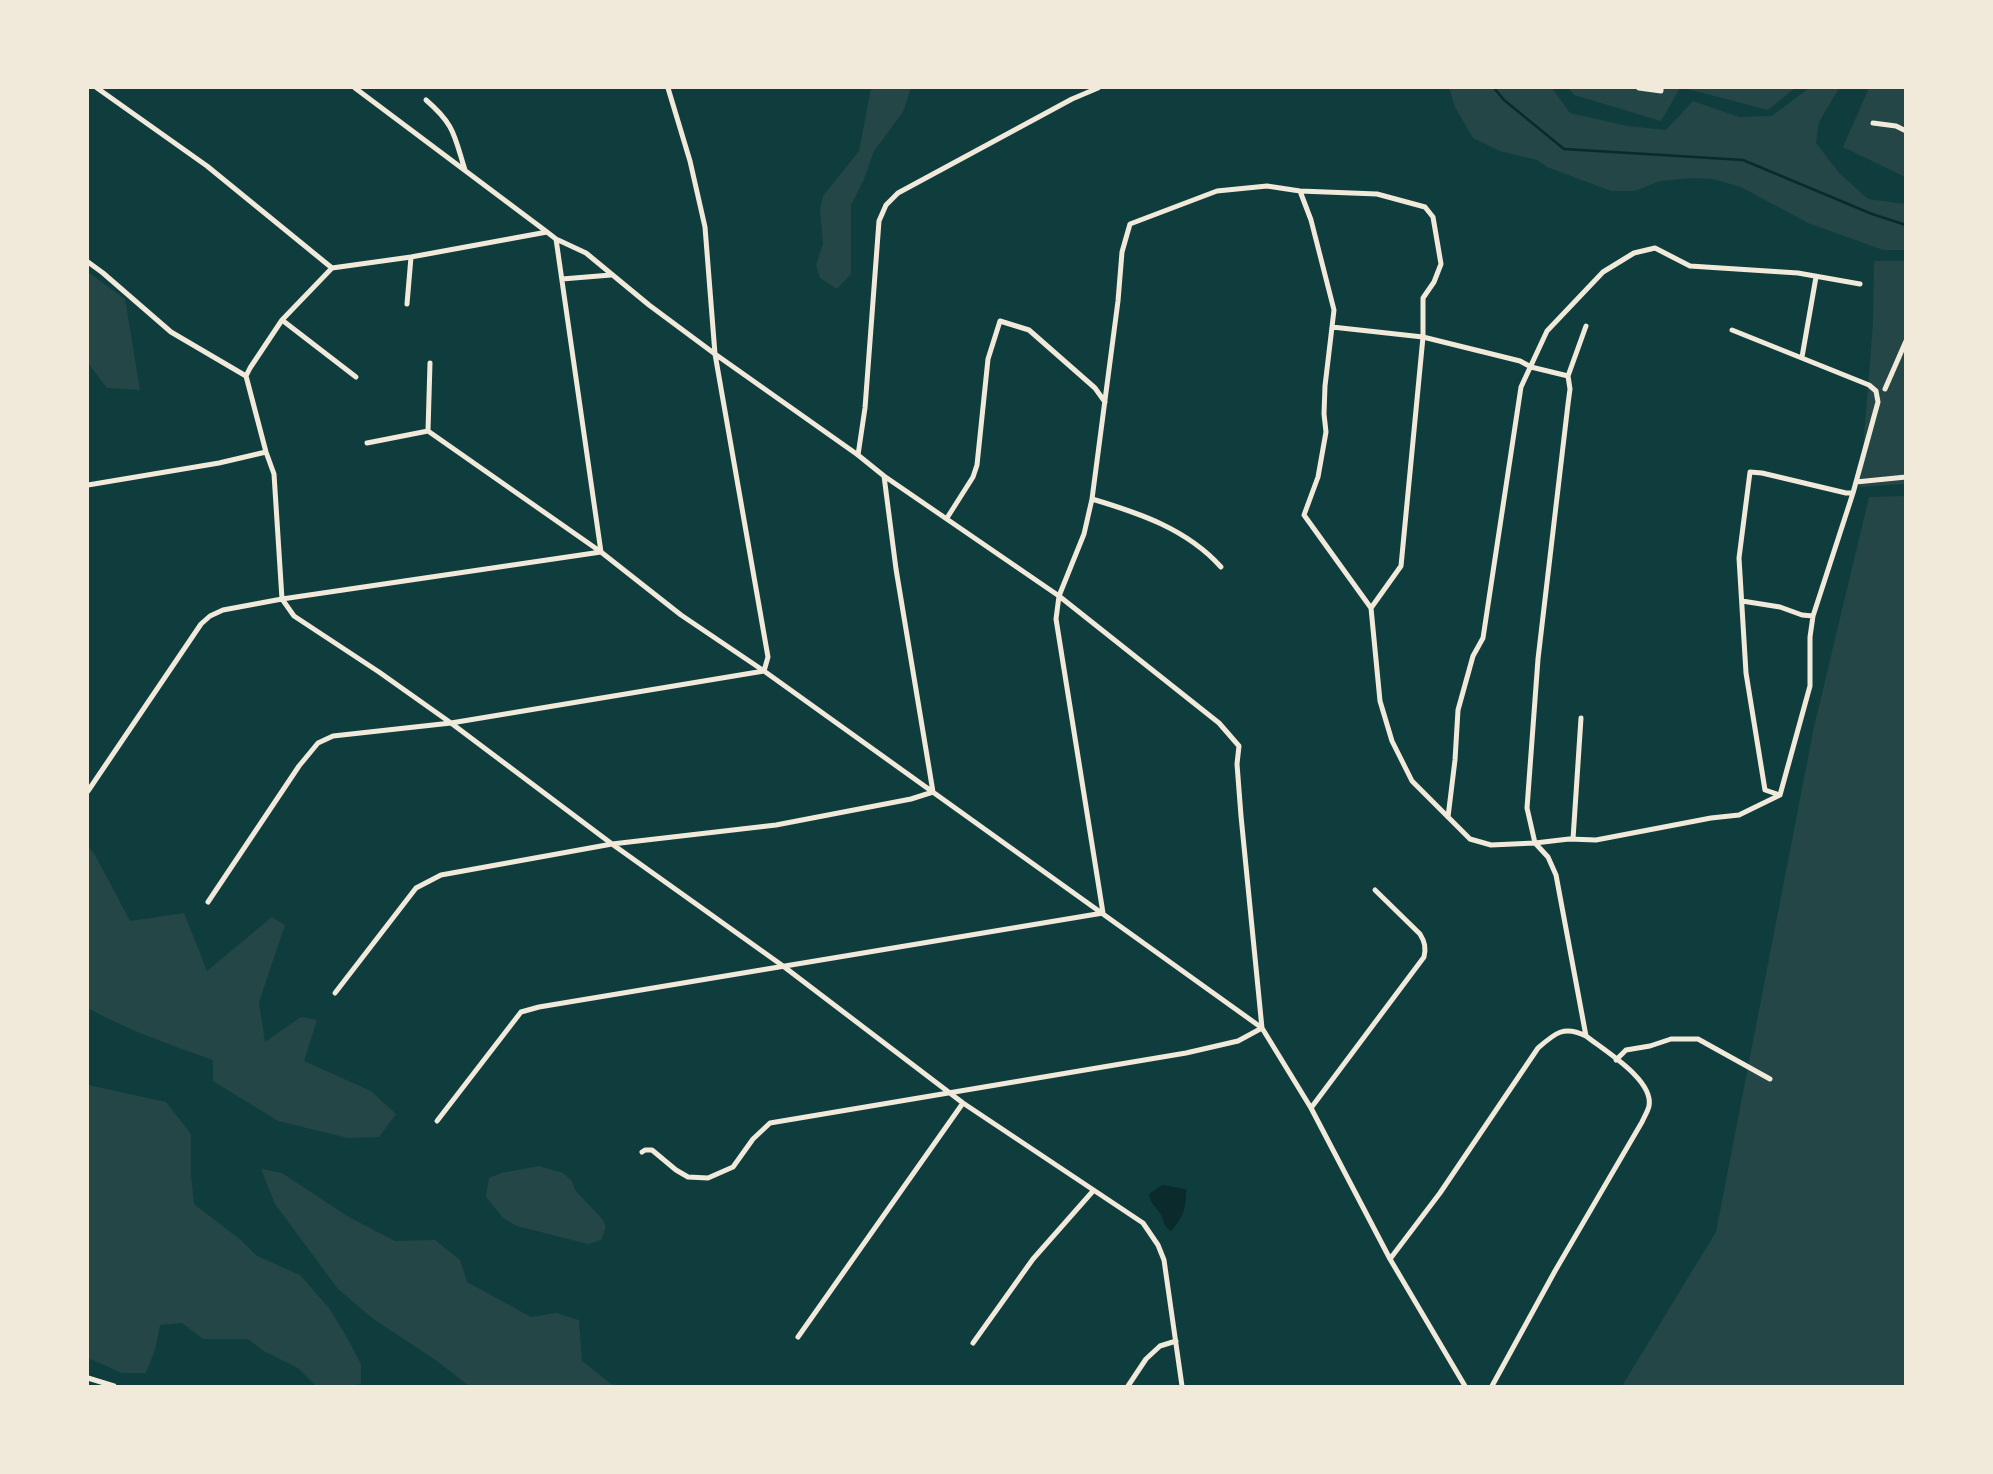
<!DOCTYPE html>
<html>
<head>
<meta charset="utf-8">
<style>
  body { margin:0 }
  #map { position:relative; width:1993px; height:1474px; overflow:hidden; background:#0f3d3e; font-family:"PT Sans",sans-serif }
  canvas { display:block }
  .frame { position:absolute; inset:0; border:89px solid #f1e9da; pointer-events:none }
</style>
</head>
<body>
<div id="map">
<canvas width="1993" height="1474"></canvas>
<div class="frame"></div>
</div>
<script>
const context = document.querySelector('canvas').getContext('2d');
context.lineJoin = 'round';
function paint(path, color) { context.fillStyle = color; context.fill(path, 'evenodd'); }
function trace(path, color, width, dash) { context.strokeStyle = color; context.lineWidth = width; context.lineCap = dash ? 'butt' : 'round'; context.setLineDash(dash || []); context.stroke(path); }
paint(new Path2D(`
  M871,88h40l-8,24 -29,39 -10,28 -13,26v69l-14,15 -17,-11 -4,-13 7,-21 -3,-35 3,-13 36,-45z
  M1449,88h103l18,25 57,13 39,4 27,-29 46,16 33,-1 37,-28h30l-20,34 -3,21 24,31 28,25 37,5v46h-22l-75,-27 -67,-36 -28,-8 -21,-1 -32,3 -25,10h-24l-64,-24 -10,-7 -37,-9 -27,-13 -18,-31z
  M1568,88h112l-19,33 -87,-26z
  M1684,88h111l-27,22z
  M1869,88h36v89l-62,-30z
  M1874,261h31v223l-45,3 13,-163z
  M88,272l37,27 15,91 -33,-2 -19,-25z
  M1905,496v890h-283l94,-154 98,-505 55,-230z
  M88,847l6,6 36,68 54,-8 23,58 65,-54 13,8 -26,77 6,40 36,-25 16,3 -13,41 67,30 25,23 -17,23 -31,1 -70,-17 -65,-40v-21c-43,-15 -85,-30 -125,-52z
  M88,1085l78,17 25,32v41l3,29 48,37 15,15 43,19 29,33 16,26 16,30v20l-11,2h-34l-18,-18 -34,-17 -16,-12h-45l-21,-16 -22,2 -5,25 -9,23h-24l-34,-15z
  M539,1166l24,7 9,8 3,9 28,30 3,7 -5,13 -13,4 -71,-18 -14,-8 -17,-21 3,-19 12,-5z
  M261,1169l21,4 65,43 48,25 40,-1 25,20 7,22 64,35 25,-4 23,7 3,41 29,23 17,2h-159l-32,-25 -65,-43 -34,-29 -63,-85z`), '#244646');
paint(new Path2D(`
  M1162,1185l24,4c1,18 -3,29 -15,42 -8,-5 -6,-8 -10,-16 -5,-9 -10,-10 -12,-21z`), '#0a2a2b');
trace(new Path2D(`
  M1494,88l10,12 60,49 179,11 129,54 34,11`), '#0a2a2b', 2.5);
trace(new Path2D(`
  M97,88l110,78 125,102
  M355,88l192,144 9,7 30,14 63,52 66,49 143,101 26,21 175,120 160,127 20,23 -2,18 4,52 21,212
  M1639,88l22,3v-3
  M426,100c29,25 28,35 39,70
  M1873,123l23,3 10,5
  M1300,191l11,29 23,90 -9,76 -1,28 2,18 -8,45 -14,38 67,93 9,93 12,40 20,40 58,58 21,6 44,-2 34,-4 27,1 115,-22 28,-3 41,-20 30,-109v-49l3,-21 40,-123 25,-91 -2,-11 -7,-6 -137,-55
  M88,262l15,11 68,59 75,44
  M562,279l49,-4
  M407,304l4,-47
  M282,320l74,57
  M1332,327l91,10 97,24 11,6 37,9 2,13 -2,15 -30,255 -11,149 8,35 13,14 8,18 30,161c19,15 68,44 63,70 -1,5 -5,11 -7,16l-87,149 -63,115
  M1802,357l14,-80
  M246,376l20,76 8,22 8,125 12,17 85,56 72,51 161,121 171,122 180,137 180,120 15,22 6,15 18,126
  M246,376l4,-8 32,-48 50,-52 79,-11 136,-25
  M1568,376l18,-50
  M1885,389l21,-48
  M428,431l173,121 80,63 83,56 498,357 49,80 79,151 75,127
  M428,431l2,-68
  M367,443l61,-12
  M858,455l7,-47 14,-187 7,-16 12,-12 174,-94 26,-11
  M1856,482l50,-5
  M88,485l131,-22 47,-11
  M1092,499c47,14 95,30 129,68
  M947,518l26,-41 4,-12 11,-106 12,-38 29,9 66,58 10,14
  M1742,601l38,6 22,8 11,1
  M88,791l113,-167 9,-8 13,-6 59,-11 319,-47 -45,-313
  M1780,795l-15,-5 -19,-117 -7,-115 11,-86 12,1 84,20h7
  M1448,817l7,-57 3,-50 15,-54 10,-18 38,-251 26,-56 56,-59 31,-19 21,-5 35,18 108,7 62,11
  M1573,839l8,-121
  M208,902l91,-136 19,-23 15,-7 118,-13 313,-52 4,-14 -53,-303 -10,-127 -15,-66 -22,-73
  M335,993l81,-105 25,-13 171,-31 164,-19 135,-26 22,-7 -37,-223 -12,-93
  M1616,1060l10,-10 24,-4 21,-7h27l72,40
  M1311,1108l113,-151c2,-9 1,-15 -4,-23l-45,-44
  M437,1121l84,-109 18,-5 564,-94 -47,-294 3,-23 25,-62 8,-35 26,-198 4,-49 8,-28 87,-33 50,-5 33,5 77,3 48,13 8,10 8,47 -7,18 -11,16v39l-22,229 -30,42
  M642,1152l3,-2h7l24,20 12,7 20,1 25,-11 20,-28 17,-16 416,-70 52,-12 24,-13
  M1390,1259l50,-66 98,-145c17,-15 26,-23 48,-12
  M798,1337l165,-234
  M973,1343l60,-84 60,-68
  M88,1378l26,8
  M1128,1386l18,-27 14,-13 16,-5`), '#f1e9da', 5);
</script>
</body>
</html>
